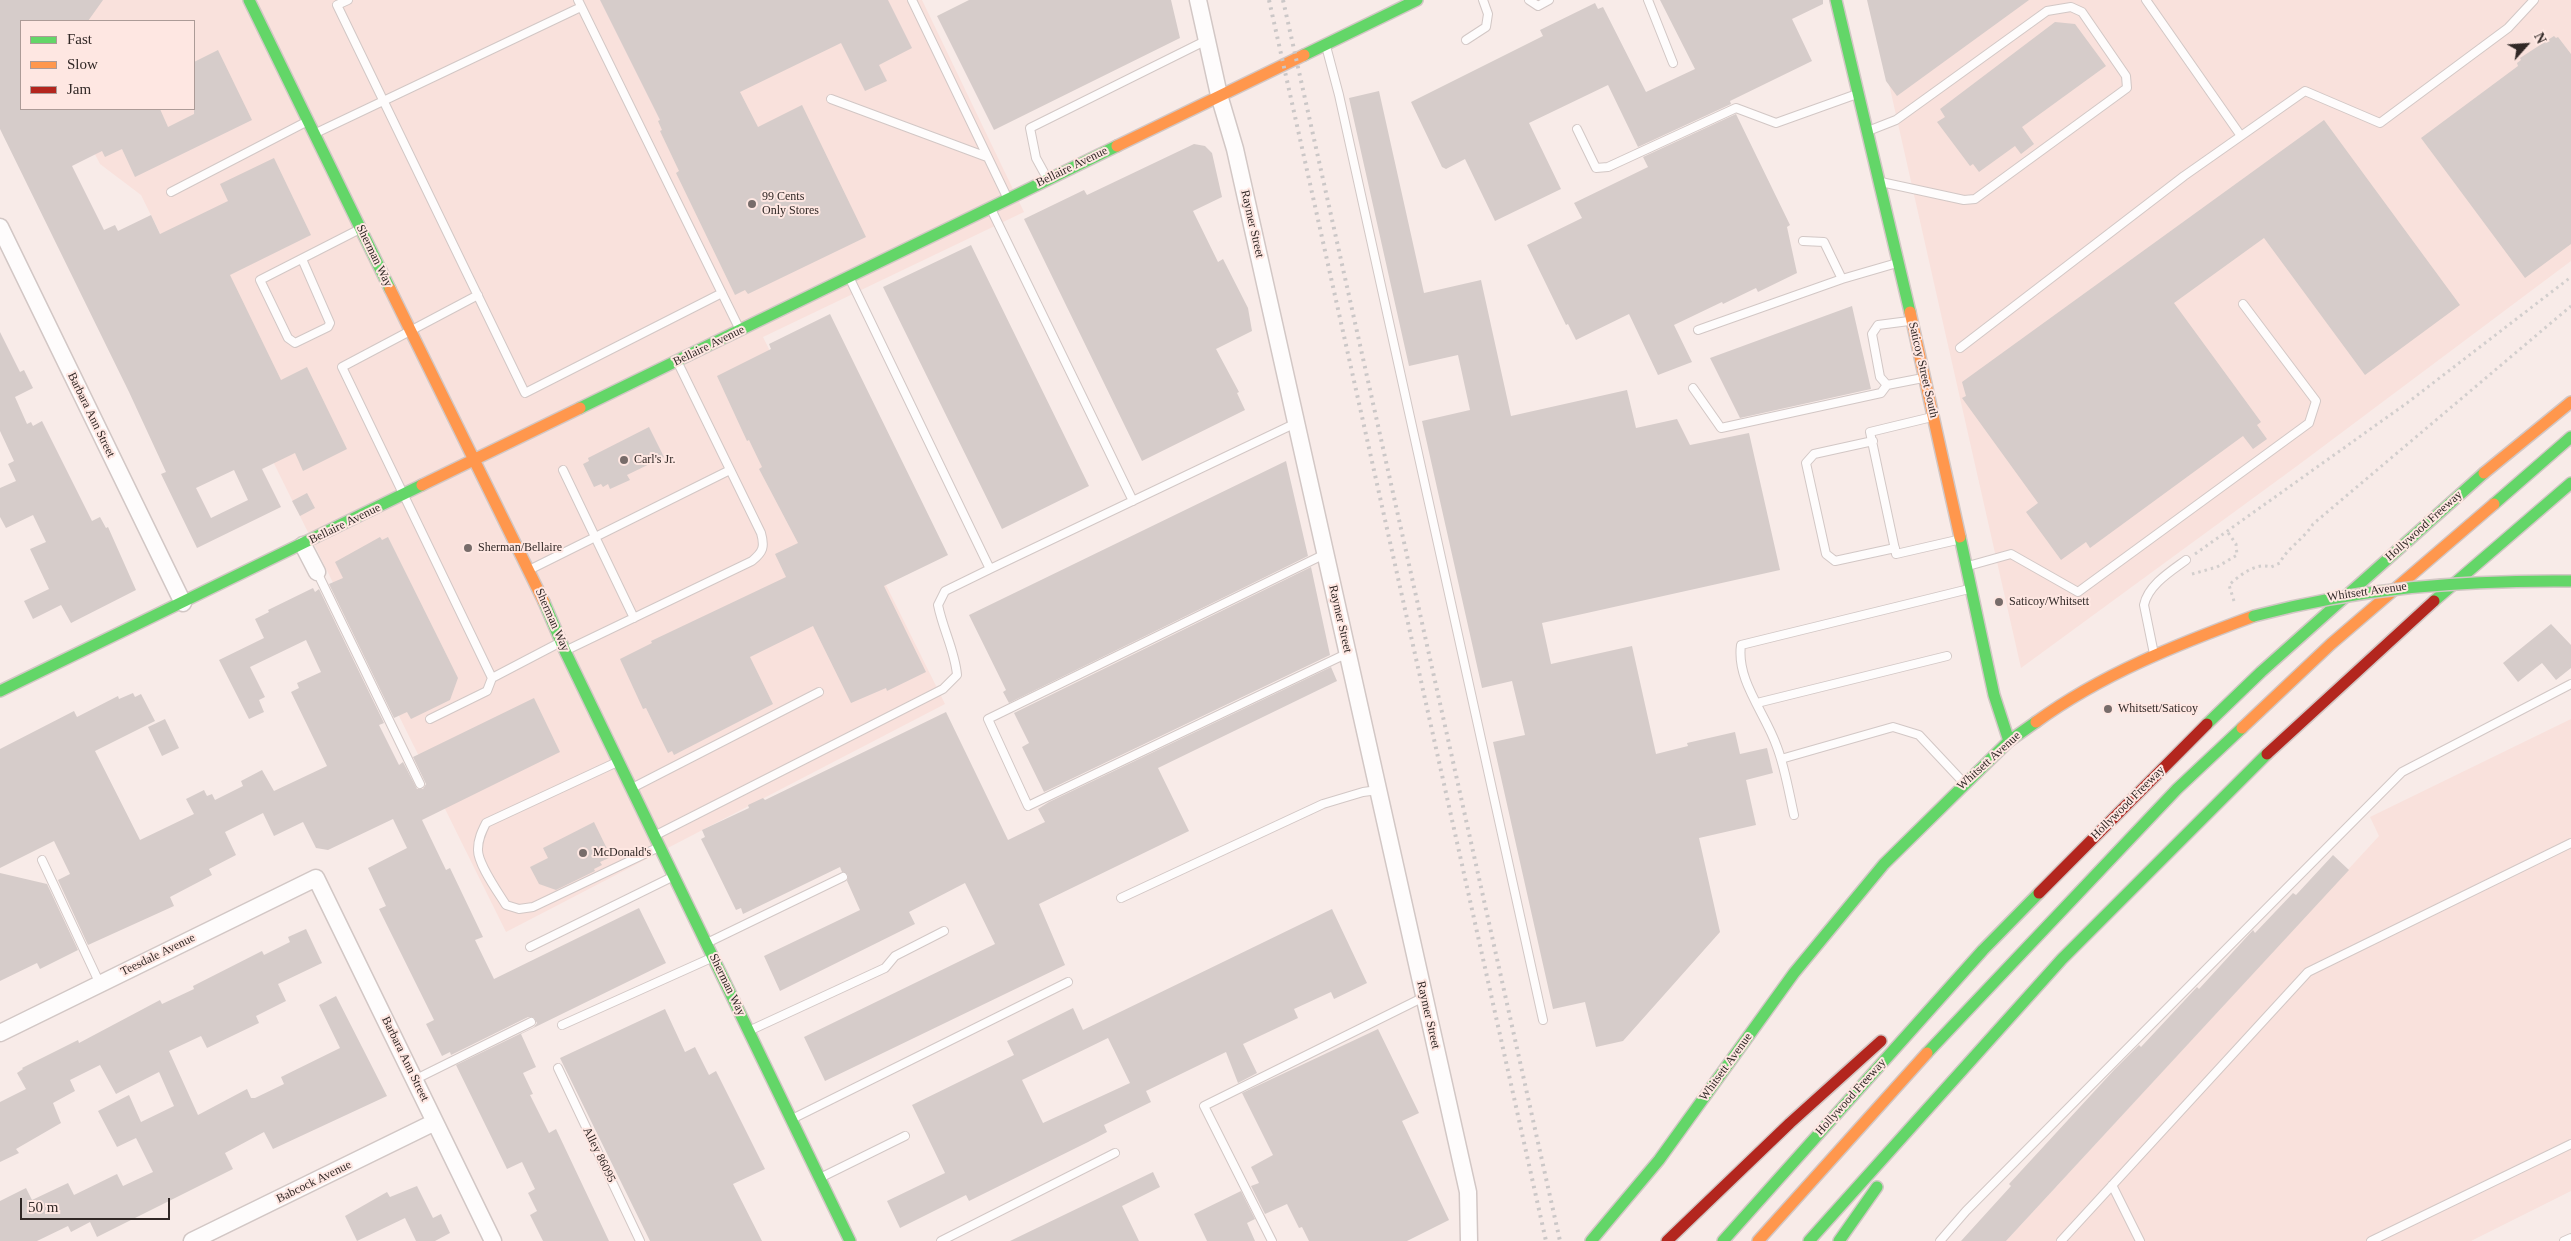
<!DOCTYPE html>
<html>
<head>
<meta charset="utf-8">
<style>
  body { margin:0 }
  #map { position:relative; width:2571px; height:1241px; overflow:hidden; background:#f8ebe8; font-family:Georgia,serif }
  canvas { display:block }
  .legend { position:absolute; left:20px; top:20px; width:175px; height:90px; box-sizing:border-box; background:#fee7e2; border:1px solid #ac9b97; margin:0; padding:6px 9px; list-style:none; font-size:15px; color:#312826 }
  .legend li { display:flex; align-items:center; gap:10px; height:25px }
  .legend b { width:25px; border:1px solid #ac9b97 }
  .north { position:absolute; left:2501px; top:20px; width:50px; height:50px; -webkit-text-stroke:4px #fee7e2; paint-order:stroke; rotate:64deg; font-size:14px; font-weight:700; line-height:20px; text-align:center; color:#312826 }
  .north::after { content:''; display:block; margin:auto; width:18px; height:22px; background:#312826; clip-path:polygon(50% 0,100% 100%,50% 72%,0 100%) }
  .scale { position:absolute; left:20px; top:1198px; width:150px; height:22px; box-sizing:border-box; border:2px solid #312826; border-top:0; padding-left:6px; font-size:15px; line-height:18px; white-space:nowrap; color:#312826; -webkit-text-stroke:4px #fee7e2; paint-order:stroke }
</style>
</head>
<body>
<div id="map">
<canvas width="2571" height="1241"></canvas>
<ul class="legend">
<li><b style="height:6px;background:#63d668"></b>Fast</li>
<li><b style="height:6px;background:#ff974d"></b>Slow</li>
<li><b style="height:6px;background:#b3261e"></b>Jam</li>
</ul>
<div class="north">N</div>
<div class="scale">50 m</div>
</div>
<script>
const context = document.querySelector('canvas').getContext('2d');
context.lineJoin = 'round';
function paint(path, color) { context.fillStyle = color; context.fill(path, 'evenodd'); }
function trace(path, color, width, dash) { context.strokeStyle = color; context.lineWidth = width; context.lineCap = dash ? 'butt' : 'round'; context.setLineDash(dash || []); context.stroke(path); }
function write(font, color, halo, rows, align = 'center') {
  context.font = font + ' Georgia,serif'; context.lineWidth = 4; context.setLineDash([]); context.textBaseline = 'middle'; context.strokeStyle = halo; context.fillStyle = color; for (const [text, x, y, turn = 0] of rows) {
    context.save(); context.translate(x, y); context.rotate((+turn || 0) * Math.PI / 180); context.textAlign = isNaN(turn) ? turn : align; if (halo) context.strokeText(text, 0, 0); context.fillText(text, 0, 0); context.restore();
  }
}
paint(new Path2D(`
  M46,0h876l102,212 -261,125 182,367 -439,228 -365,-737 -41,-31 -28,-55h122v-88h-166l-5,-10z
  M1870,0h701v261l-274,205 -276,202z
  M2571,719v472l-100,50h-465l373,-405 -9,-19z`), '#f9e1dc');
paint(new Path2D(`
  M0,0h103l-15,21h-67v88h139l8,18 26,-13v-52l24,-12 34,70 -117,57 -13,-28 -17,8 -3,-6 -30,15 32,64 11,-5 3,6 33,-16 9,19 68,-33 -8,-17 54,-26 37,77 -81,40 51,105 26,-13 40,82 -44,22 -8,-18 -33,16 19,38 -84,41 -36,-74 5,-2 -37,-80 -129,-263zM234,470l14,30 -37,18 -15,-30z
  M600,0h288l24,48 -33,17 8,16 -22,10 -24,-48 -101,49 18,35 44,-22 64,132 -118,57 -3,-4 -10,5 -59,-122 3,-2 -19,-40 2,-1 -4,-9 2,-1z
  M969,0h202l9,38 -186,92 -57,-114z
  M1660,0h163v4l-31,15 20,42 -82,40 1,3 -93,43 -30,-62 -79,38 32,66 -66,32 -30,-62 -19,10 -4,-2 -31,-65 132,-66 -3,-6 55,-27 3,6 5,-2 43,85 49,-23z
  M1867,0h162l-132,96 -11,-15z
  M2055,22l20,2 31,42 -84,61 12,17 -13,10 -6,-8 -36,26 -6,-8 -3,2 -33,-44 8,-5 -5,-8z
  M2554,36l2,2 2,-1 13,17v190l-46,34 -104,-140 97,-72 -1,-3 4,-3 -1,-2z
  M1379,91l45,202 57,-13 30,136 116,-26 9,38 41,-9 13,26 59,-12 31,137 -238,53 9,41 81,-18 24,108 32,-8 -1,-3 48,-11 5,22 27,-6 6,25 -27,7 10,45 -57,13 21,94 -97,109 -27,6 -11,-45 -32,7 -60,-267 32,-7 -13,-54 -30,7 -60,-267 48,-11 -12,-55 -49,11 -60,-268z
  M1736,114l54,111 -3,2 10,46 -39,19 -2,-4 -33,16 -1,-2 -48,23 18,37 -34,13 -29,-61 -53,26 -8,-16 -2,1 -39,-80 55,-27 -8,-15 74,-36 -5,-10z
  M2324,120l136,185 -95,70 -101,-137 -90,65 87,119 -4,3 10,14 -14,10 -10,-13 -153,112 -4,-6 -25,18 -35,-48 12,-9 -76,-105 4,-2 -4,-14z
  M1194,144l11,2 7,7 10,44 -29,14 25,51 5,-3 25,49 4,23 -36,18 23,43 -2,1 8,17 -103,51 -118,-242 60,-29 3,5z
  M971,245l118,241 -87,43 -119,-242z
  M1852,306l19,83 -131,29 -30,-60z
  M830,314l118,241 -64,31 42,86 -39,19 -1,-3 -35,15 -38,-77 -63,31 23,47 -99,51 -2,-4 -4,2 -22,-45 -3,1 -23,-50 32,-16 -1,-2 135,-64 -11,-23 23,-11 -39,-74 3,-2 -13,-27 -2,1 -30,-65 54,-27 -2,-5z
  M0,332l20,40 4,-2 9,18 -18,9 12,27 4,-2 2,4 9,-5 50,100 8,-4 6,11 2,-1 28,63 -65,33 -10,-18 -28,14 -9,-18 25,-12 -19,-40 16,-7 -13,-27 -27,13 -6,-11v-29l16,-7 -8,-17 6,-3 -14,-30z
  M649,427l15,30 -37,18 3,5 -20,9 -2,-5 -5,3 -2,-3 -7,3 -11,-23 6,-3 -1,-3z
  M1286,461l22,95 -299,147 -6,-11 3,-2 -37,-75z
  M307,493l8,15 -15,8 -8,-15z
  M380,537l2,3 6,-3 70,141 -8,22 -39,19 -4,-7 -13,6 -65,-134 14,-6 -8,-16z
  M1311,567l19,88 -286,137 -22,-45 7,-4 -15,-30z
  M313,588l2,4 4,-3 65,134 -5,2 20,40 4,-3 14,27h6l3,-5 -13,-27 121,-59 26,54 -138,68 24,50 4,-2 33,69 -8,3 19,39 145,-71 27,55 -145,71 15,33 -13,6 10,21 -3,1 19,38 7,-4 53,112h-66l-13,-26 7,-4 -9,-18 7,-4 -13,-27 -15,7 -51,-104 78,-38 3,-4 -3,-5 -6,-1 -77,38 -1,-3 -8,4 -16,-32 8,-4 -55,-111 7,-3 -18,-38 39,-20 -14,-29 -65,31 -12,-2 -13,-26 -29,14 -11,-23 -38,19 11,23 -27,14 3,6 -42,22 4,9 -86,39 -30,-65 12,-6 -16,-33 -54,27v-119l74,-38 3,6 41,-21 1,3 14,-6 2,4 6,-3 14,27 -60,30 45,89 54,-26 -8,-15 18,-9 3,6 5,-2 3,6 28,-14 -2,-5 21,-11 12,21 53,-25 -36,-74 8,-4 -2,-5 24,-11 -15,-32 -56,27 15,30 -6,3 5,12 -15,7 -30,-59 45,-22 -9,-19 14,-7 -1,-2z
  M2551,624l20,21v23l-15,12 -14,-17 -24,19 -15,-19z
  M1331,667l6,14 -179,87 31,63 -150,73 26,61 -240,116 -21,-44 191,-93 -22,-45 -8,-16 -56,29 6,12 -135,67 -16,-35 96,-46 -13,-29 1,-6 -6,-3 -2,-5 -97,47 -2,-6 -5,2 -23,-47 -12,-24 4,-2 -3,-7 47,-22 -1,-3 15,-7 2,2 181,-88 62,128 37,-18 -7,-13 11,-7z
  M165,719l14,29 -17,8 -14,-29z
  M594,822l17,35 -11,5 2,3 -8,4 1,2 -39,19 -17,-6 -9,-17 18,-9 -5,-10z
  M2333,855l16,15 -343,371h-45l50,-55 -2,-2 105,-114 25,-25 2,2 56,-60 2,2 54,-59 2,3 38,-40 3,2z
  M0,873l47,11 31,66 -38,19 -3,-6 -37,18z
  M1332,909l35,74 -33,16 -3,-7 -37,17 4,9 -55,26 14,29 -19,10 -12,-31 -80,39 5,11 -47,23 3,7 -19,10 -119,59 -3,-6 -66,33 -13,-27 58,-28 -33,-68 102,-50 -7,-14 66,-33 10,22zM1108,1038l22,45 -87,40 -21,-43z
  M306,929l16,34 -44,21 8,17 -30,15 3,7 -52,25 -6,-12 -32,15 29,64 49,-26 4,9h4l29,-14 -3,-7 59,-29 -21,-43 17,-9 51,100 -114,53 -9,-17 -39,21 8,16 -136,68 -7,-15 -19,10 -3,-6 -31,15h-37v-40l26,-13 6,12 36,-17 6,12 43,-21 6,12 30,-14 -17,-34 -19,9 -19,-36 31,-16 12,27 33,-16 -15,-34 -43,22 -16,-29 -30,15 5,11 -22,12 8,20 -45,26 3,4 -19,9v-60l26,-13 -9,-16 6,-4 -1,-1 56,-28 1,3 81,-43 2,4 32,-15 -1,-3 69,-35 2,4 26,-13 -2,-5z
  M665,1009l20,43 10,-5 14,28 7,-4 49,98 -32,15 29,57h-112l-90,-183z
  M1378,1029l41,84 -17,8 47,99 -42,21h-98l-7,-14 -3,1 -12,-24 -22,10 -14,-28 8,-3 -8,-16 22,-12 -31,-62z
  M1153,1172l7,15 -38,19 17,35h-129z
  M417,1186l16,32 8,-4 9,19 -15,8h-19l-11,-23 -48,23 -12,-25 42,-24 3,5z
  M1241,1191l14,28 -8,4 8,18h-48l-13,-27z`), '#d6ccca');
const lane = new Path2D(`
  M348,0l-11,5 188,388 197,-100
  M578,0l161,328
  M912,0l95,197
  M1529,0l9,6 11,-6
  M1648,0l25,63
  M2146,0l95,136
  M1466,40l20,-13 2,-13 -5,-14
  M1326,46l13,49 204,925
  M831,99l156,58
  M1577,129l19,39 12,-1 128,-59 40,15 81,-29
  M1868,131l28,-11 151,-109 24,-4 11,5 44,64 1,12 -152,111 -11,1 -83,-18
  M318,132l263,-125
  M1047,178l-11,-20 -6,-30 177,-88
  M171,192l133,-69
  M991,209l142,292
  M1803,241l21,1 18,37
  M302,259l28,64 -2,4 -33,16 -7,-5 -28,-58 96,-49
  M478,295l-136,72 150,311 65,-34
  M1909,321l-31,4 -6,9 8,43 7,8 36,-7
  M1698,330l144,-51 55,-16
  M1960,348l224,-172 121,-85 75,32 128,-95 26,-28
  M1693,388l28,40 160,-35 6,-8
  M1932,417l-62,15 26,122 61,-14
  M1873,441l-59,13 -8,9 20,91 9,7 60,-13
  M563,470l71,148
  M1325,554l-337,165 40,87 320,-153
  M1968,566l43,-12 67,38 231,-169 7,-22 -73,-97
  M533,568l197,-98
  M990,569l306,-146
  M317,572l103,212
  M569,649l183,-88c11,-9 13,-14 9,-28l-83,-170
  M2154,654l-10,-49c4,-20 27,-34 42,-45
  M1757,703l190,-47
  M430,719l57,-28 5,-13
  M1781,759l112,-32 26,8 45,48
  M615,763l-129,60c-4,8 -8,16 -8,26 -1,14 20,43 28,56l13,4 14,-2 124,-59
  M634,787l185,-95
  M1794,815c-5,-22 -9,-47 -17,-68 -11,-33 -41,-66 -36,-102l228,-56
  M658,834l285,-145 14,-14c-2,-24 -14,-45 -19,-70l7,-14 45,-22 -140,-290
  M42,860l58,124
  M1121,898l202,-94 40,-12 15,-2
  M711,941l132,-64
  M530,947l140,-69
  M562,1025l147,-66
  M753,1029l132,-61 10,-12 49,-25
  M558,1068l82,173
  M414,1080l117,-58
  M796,1117l272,-135
  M824,1176l81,-40
  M2112,1185l28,56
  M941,1241l174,-88
  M1272,1241l-68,-135 220,-109
  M1940,1241l26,-30 436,-439 169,-88
  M2061,1241l247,-269 263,-129
  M2371,1241l200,-97
  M2564,1241l7,-3`);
const street = new Path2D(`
  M1198,0l21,95 16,54 233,1043 1,49
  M0,227l183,376
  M303,545l14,27
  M0,1033l316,-155 177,363
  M192,1241l243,-119`);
const fast = new Path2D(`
  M249,0l141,289
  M1836,0l74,312
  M1304,55l113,-55
  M580,408l537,-262
  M2494,504l77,-67
  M1960,537l34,158 15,46
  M2434,601l137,-118
  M544,602l21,49 285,590
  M0,691l422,-206
  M2207,724l54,-52 223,-199
  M1927,1053l250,-264 65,-61
  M1591,1241l68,-81 135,-187 90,-109 125,-123 27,-19
  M1723,1241l260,-291 56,-57
  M1809,1241l253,-282 205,-205
  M1839,1241l38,-54`);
const slow = new Path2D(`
  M1117,146l187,-91
  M390,289l154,313
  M1910,312l50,225
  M2484,473l87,-71
  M422,485l158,-77
  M2036,722c66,-48 142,-78 218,-106
  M2242,728l89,-84 163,-140
  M1758,1241l169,-188`);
const jam = new Path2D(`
  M2267,754l167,-153
  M2039,893l168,-169
  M1667,1241l123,-118 91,-82`);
trace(lane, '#d2c7c5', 10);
trace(street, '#d2c7c5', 19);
trace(fast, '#d2c7c5', 14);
trace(slow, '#d2c7c5', 14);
trace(jam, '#d2c7c5', 14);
trace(new Path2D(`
  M2195,554l212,-151 164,-126
  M2192,574l25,-7 20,-12 -1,-11 -9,-13
  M2234,601l-5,-16c11,-10 27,-23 42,-18l9,-4c5,-13 24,-24 33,-39l258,-218`), '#d2cecd', 3, [2.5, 4]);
trace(lane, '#fefcfc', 8);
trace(street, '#fefcfc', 16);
trace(fast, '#63d668', 11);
trace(slow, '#ff974d', 11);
trace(jam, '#b3261e', 11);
trace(new Path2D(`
  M1269,0l277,1241
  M1283,0l277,1241`), '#cbc7c7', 4, [2.5, 5]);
const fastBridge = new Path2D(`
  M2254,616c105,-28 209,-36 317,-35`);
trace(fastBridge, '#d2c7c5', 14, []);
trace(fastBridge, '#63d668', 11);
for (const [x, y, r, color] of [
  [752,204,5,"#776c6a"],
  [624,460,5,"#776c6a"],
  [468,548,5,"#776c6a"],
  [1999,602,5,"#776c6a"],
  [2108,709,5,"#776c6a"],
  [583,853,5,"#776c6a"]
]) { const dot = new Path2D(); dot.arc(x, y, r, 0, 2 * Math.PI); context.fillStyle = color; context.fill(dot); trace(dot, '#fee7e2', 2); }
write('12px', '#312826', '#fee7e2', [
  ["Bellaire Avenue",1072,167,-26],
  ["Raymer Street",1252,224,77],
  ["Sherman Way",374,256,64],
  ["Bellaire Avenue",709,346,-26],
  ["Saticoy Street South",1923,370,77],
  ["Barbara Ann Street",91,415,64],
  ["Bellaire Avenue",345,524,-26],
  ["Hollywood Freeway",2424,526,-42],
  ["Whitsett Avenue",2367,592,-8],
  ["Raymer Street",1340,619,77],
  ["Sherman Way",552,620,66],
  ["Whitsett Avenue",1989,761,-42],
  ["Hollywood Freeway",2128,803,-45],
  ["Teesdale Avenue",158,955,-26],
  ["Sherman Way",727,985,64],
  ["Raymer Street",1428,1015,77],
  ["Barbara Ann Street",405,1059,64],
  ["Whitsett Avenue",1726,1067,-54],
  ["Hollywood Freeway",1851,1097,-48],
  ["Alley 86095",599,1155,64],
  ["Babcock Avenue",314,1182,-26]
]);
write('12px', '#312826', '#fee7e2', [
  ["99 Cents",762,197],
  ["Only Stores",762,211],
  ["Carl's Jr.",634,460],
  ["Sherman/Bellaire",478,548],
  ["Saticoy/Whitsett",2009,602],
  ["Whitsett/Saticoy",2118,709],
  ["McDonald's",593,853]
], 'left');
</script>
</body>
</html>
